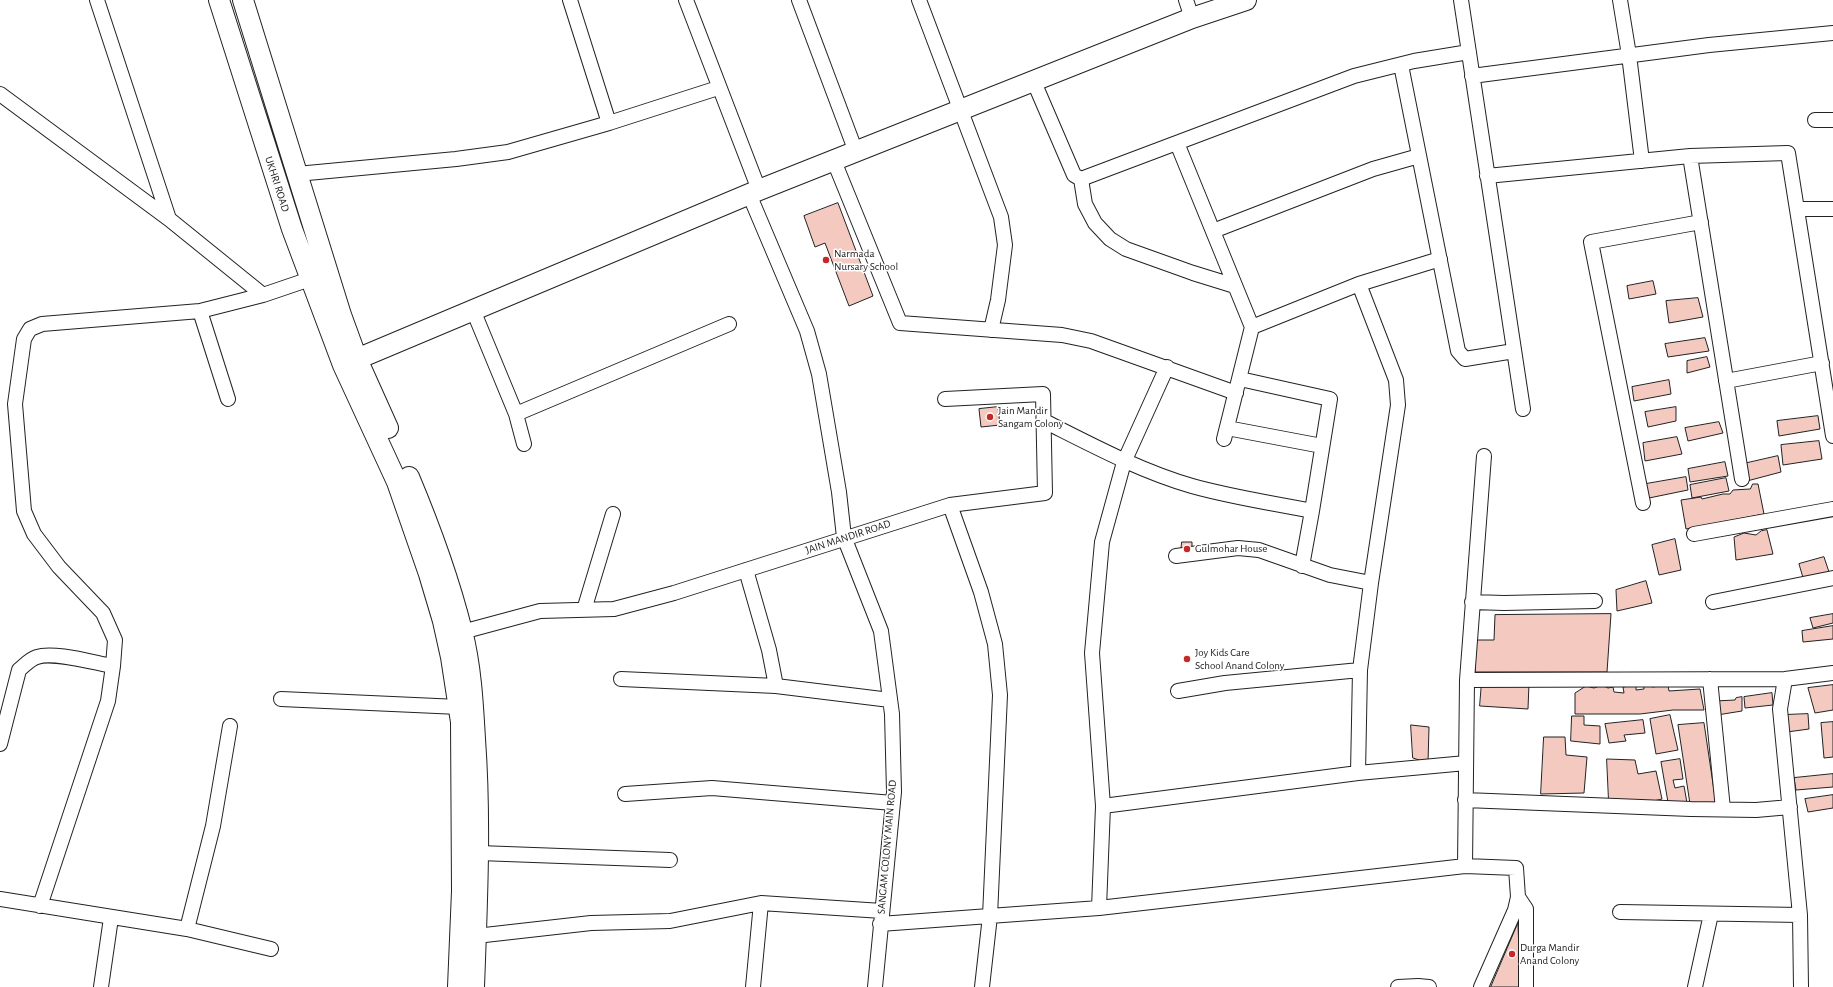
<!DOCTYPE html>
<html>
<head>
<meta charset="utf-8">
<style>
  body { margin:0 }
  canvas { display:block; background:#fff }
</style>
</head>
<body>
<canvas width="1833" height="987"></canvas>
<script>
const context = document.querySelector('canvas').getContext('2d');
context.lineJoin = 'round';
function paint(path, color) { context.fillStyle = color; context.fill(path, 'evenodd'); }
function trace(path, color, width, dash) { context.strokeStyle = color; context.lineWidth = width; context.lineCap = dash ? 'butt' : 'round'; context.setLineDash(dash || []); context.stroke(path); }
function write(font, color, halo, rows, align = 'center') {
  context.font = font + ' "Alegreya Sans",sans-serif'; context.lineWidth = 3; context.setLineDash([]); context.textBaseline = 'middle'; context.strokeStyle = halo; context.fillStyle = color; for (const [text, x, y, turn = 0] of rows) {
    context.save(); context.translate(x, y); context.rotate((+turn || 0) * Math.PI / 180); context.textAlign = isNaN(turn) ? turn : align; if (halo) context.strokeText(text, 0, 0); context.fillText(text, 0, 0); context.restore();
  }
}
const building = new Path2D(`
  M838,203l35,93 -24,10 -24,-63 -10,4 -11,-31z
  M1653,281l3,13 -27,5 -2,-13z
  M1698,298l5,19 -34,6 -3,-22z
  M1705,338l4,13 -41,6 -3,-13z
  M1707,357l3,10 -23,6v-12z
  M1669,380l2,14 -37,7 -2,-14z
  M998,407l2,18 -19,2 -2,-18z
  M1676,407v14l-28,6 -3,-15z
  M1818,416l2,13 -41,7 -2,-15z
  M1719,422l4,11 -35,8 -3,-13z
  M1677,437l5,17 -37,7 -2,-18z
  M1819,441l3,18 -39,6 -2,-20z
  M1778,456l3,16 -34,9 -4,-17z
  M1725,462l3,14 -38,6 -2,-13z
  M1686,477l2,13 -39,8 -3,-14z
  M1726,478l3,13 -37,7 -2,-13z
  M1753,484h5l6,30 -78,15 -5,-29 20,-3 1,2 21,-5h7l3,-4 17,-1z
  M1767,530l6,24 -37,6 -2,-23 10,-4 12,2 5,-4z
  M1675,539l6,31 -22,5 -7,-30z
  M1182,542h10v11h-11z
  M1824,557l6,18 -26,6 -5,-17z
  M1646,581l6,22 -35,8 -1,-21z
  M1611,614l-4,58h-132l1,-32h18l1,-25z
  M1833,614v9l-20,5 -3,-10z
  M1833,626v13l-30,3 -1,-11z
  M1482,681l47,2 -1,26 -48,-3z
  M1651,683l1,4 16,-2 1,6 31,-2 4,21h-31l-33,4h-65v-21l11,-7 8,2 8,-3 6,3 5,-1 1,5 10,1 -1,-6 13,-2v5l8,-1v-5z
  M1833,685v25l-18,3 -7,-25z
  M1772,693l1,12 -28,3 -1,-11z
  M1742,697v14l-25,4 -2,-14 20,-1 1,-2z
  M1808,714l1,15 -22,3 -3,-17z
  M1670,715l8,35 -22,4 -6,-35z
  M1572,716h12v9l16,1v18l-29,-3z
  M1643,720l2,13 -21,2 2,6 -17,2 -4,-19z
  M1833,722v35l-9,1 -3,-35z
  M1704,723l12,81h-26l-12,-79z
  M1411,725l18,2 -1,36 -15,-5z
  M1544,737h21l1,18 21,2 -3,36 -43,1z
  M1607,759l28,1 3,14 18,-3 6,28 -21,5 -32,-2z
  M1680,759l3,20 -10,1 2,8 9,-2 3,17 -18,5 -8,-46z
  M1833,774v13l-37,3 -2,-12z
  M1833,795v13l-25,4 -3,-13z
  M1518,923l2,64h-29z`);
paint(building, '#f3c9c0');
trace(building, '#222', 1);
const street = new Path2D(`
  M97,0l72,219
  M570,0l39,123
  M686,0l73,190
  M799,0l57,152
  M919,0l82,217 4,28 -7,55 -7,30
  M1186,0l6,18
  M1461,0l62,409
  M1620,0l9,55 13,106
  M1401,65l57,286 7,8 49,-8
  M1472,76l237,-31 124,-12
  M1034,82l40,93 7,4 273,-103 60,-15 55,-9
  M0,94l169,125 94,76
  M1815,120h18
  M1177,143l75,184 -28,112
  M1690,156l52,323
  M834,161l66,162 162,12 29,6 145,52
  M297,174l159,-15 52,-7 101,-29 109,-35
  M1487,176l203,-20 98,-3 45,283
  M1081,179l4,25 10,19 15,16 16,10 67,24 42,13
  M749,194l58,137 12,43 20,118 5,45 37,94 11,83 2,78 -19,195
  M1798,209h35
  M1213,231l160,-62 46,-13
  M473,310l43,104 8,30
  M1252,327l107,-43 81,-25
  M1240,379l90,20 -18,112
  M1726,381l96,-18
  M228,399l-28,-88 63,-16 47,-16
  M516,414l213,-90
  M1044,421c48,24 96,50 148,65 39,11 80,17 120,25l-10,55
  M1227,428l95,18
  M1643,503l-52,-261 110,-20
  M950,505l31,87 14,52 5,51 -10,221 -8,71
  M1694,534l139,-25
  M1176,556l62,-8 21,2 71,25 41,8
  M746,570l23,80 7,36 114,14
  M1472,602l32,1 91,-2
  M1713,602l120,-24
  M584,610l29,-96
  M462,632l78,-21 74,-2 60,-16 276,-88 95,-12 -2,-99 -98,5
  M621,679l155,7
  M1710,679l13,130
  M1785,679l-5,30 20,206 1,72
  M1467,680l318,-1 48,-6
  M1178,691l47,-8 135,-13
  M281,699l178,8
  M0,744l19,-74c6,-5 11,-11 18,-13 16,-6 58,6 76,9
  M1358,773l2,-103 11,-87 27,-178 -2,-25 -37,-96
  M625,794l87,-6 181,15
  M1465,800l226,9 65,1 34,-3
  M1103,806l255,-33 108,-10
  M479,853l191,7
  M1465,866l2,-186 17,-224
  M1518,897l8,12v78
  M0,899l187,30 84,20
  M40,906l68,-205 5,-35 2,-26 -12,-27 -44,-46 -25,-33 -10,-23 -9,-107 9,-65 6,-10 12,-5 158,-13
  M1099,908l4,-102 -11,-153 10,-111 22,-80 43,-95
  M1620,912l180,3
  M880,924l219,-16 366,-42 51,2 2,29 -3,13 -34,77
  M187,929l26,-103 17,-100
  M476,936l115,-13 79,-2 91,-18
  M101,987l10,-69
  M753,987l8,-84 121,8
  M1398,987l20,-1 11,1
  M1695,987l16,-73`);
const secondary = new Path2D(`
  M219,0l73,229 51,136 54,117 32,92 14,47 8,36 10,65 1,169 -4,96
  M243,0l98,315 16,44 31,69
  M345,364l414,-174 433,-172 54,-18
  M409,477c21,50 40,102 53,154 9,35 11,73 13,108 6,83 2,165 -1,248`);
trace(street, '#222', 16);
trace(secondary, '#222', 22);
trace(street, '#fff', 14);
trace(secondary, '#fff', 20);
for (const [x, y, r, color] of [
  [826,260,4,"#c62828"],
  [990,417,4,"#c62828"],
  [1187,549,4,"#c62828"],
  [1187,659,4,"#c62828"],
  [1512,954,4,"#c62828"]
]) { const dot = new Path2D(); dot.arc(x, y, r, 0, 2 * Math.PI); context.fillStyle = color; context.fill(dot); trace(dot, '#fff', 1.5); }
write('11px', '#222', '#fff', [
  ["UKHRI ROAD",277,184,72],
  ["JAIN MANDIR ROAD",848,537,-18],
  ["SANGAM COLONY MAIN ROAD",887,847,-85]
]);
write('11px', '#222', '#fff', [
  ["Narmada",834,254],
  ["Nursary School",834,267],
  ["Jain Mandir",998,411],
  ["Sangam Colony",998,424],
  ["Gulmohar House",1195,549],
  ["Joy Kids Care",1195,653],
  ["School Anand Colony",1195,666],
  ["Durga Mandir",1520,948],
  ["Anand Colony",1520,961]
], 'left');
</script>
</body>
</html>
